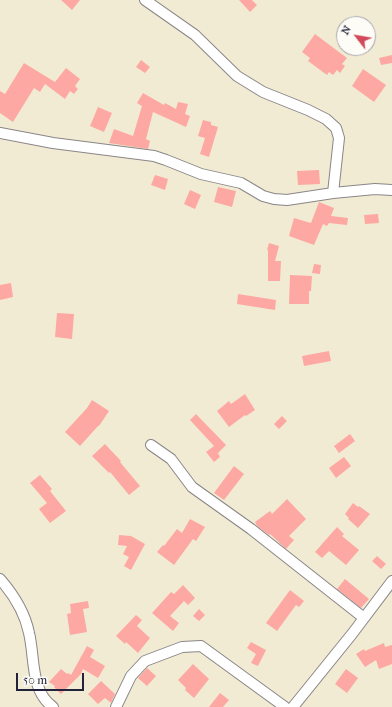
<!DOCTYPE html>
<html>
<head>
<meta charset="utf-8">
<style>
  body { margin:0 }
  #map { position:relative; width:392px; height:707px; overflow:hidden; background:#f2ebd4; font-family:"IM FELL French Canon",serif }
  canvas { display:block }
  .north { position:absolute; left:336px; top:16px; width:40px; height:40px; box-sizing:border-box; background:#fdfcf7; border:1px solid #a5a5ac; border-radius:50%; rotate:301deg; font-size:11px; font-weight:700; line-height:16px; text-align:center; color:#22223b }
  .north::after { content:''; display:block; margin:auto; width:14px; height:18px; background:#d1495b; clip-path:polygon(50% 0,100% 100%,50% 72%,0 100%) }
  .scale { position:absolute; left:16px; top:673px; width:68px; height:18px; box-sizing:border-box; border:2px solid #22223b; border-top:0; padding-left:5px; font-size:12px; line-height:14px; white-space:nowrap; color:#22223b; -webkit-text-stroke:3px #fdfcf7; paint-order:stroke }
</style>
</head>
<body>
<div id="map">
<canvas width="392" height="707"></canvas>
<div class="north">N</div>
<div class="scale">50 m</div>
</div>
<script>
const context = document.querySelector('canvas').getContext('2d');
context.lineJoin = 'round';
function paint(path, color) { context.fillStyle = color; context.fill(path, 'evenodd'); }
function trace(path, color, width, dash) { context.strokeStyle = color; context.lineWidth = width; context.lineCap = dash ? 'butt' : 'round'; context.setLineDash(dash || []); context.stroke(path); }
paint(new Path2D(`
  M61,0h19l-8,10z
  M239,0h13l5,5 -7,7z
  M315,34l32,24 -5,6 3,2 -5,7 -3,-3 -4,5 -4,-3 -2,3 -19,-14 2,-3 -8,-6z
  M392,55v8l-11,2 -2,-7z
  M141,60l9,7 -5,6 -9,-6z
  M24,63l31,19 11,-14 14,11 -5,7 3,3 -4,5 -4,-3 -5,8 -20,-15 -5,8 -6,-4 -21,34 -13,-9v-22l5,3z
  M363,69l23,16 -12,17 -22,-16z
  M143,93l21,12 1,-2 11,6 2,-7 10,2 -3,10 5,2 -4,11 -33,-15 -7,27 4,2 -2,8 -39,-6 5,-14 19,7 9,-30 -5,-3z
  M98,107l14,6 -8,19 -14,-6z
  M203,120l8,2v3l7,2 -9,30 -9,-3 5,-16 -7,-2z
  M319,170l1,14 -22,1 -1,-14z
  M155,175l13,4 -3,11 -14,-5z
  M218,187l18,4 -4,16 -18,-5z
  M190,190l11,5 -6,14 -11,-5z
  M319,202l15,6 -3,8 17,2 -1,7 -18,-2 -2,3 -4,-2 -9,21 -25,-9 5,-18 17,5z
  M378,214l1,9 -14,1 -1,-9z
  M269,243l10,3 -4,15h6l-1,20h-12v-31h-1z
  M314,264l7,1 -1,9 -8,-1z
  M290,275l22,1 -1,15h-2v13h-20z
  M11,283l2,14 -13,3v-15z
  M238,294l38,6 -1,10 -38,-6z
  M57,313l17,1 -2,25 -17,-2z
  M329,351l2,10 -27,5 -2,-10z
  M245,394l10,16 -9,6 -1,-1 -16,12 -12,-16 12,-10 2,3z
  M92,400l17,11 -10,15h-1l-18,20 -15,-14 22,-24z
  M196,414l30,31 -8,8 2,4 -6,5 -8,-10 8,-6 -24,-26z
  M282,416l5,5 -8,8 -5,-5z
  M350,434l5,7 -16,12 -5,-7z
  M105,444l16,17 -1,1 20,24 -11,9 -19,-23 -1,1 -17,-17z
  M344,457l7,9 -15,12 -7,-10z
  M234,466l10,8 -20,26 -10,-7z
  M40,475l12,14 -2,2 16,20 -16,12 -11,-14 8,-6 -17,-20z
  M287,499l19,20 -17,17 5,4 -8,9 -16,-15 -1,1 -12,-9 -2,-4 15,-11 2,3z
  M353,503l5,4 1,-1 11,8 -12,14 -10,-9 1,-1 -4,-4z
  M190,519l15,8 -9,14 -3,-2 -19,26 -17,-13 6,-7 1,1 13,-17 5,4z
  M337,527l7,7 -2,2 17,14 -13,15 -17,-14 -7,7 -7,-6z
  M119,535l12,1 14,8 -14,26 -7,-4 5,-9 -6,-3 4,-8 -9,-1z
  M377,556l9,8 -5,5 -9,-8z
  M345,579l24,20 -8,9 -24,-19z
  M183,585l12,13 -7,7 -4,-4 -14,15 9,7 -6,8 -21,-18 19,-21 3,2z
  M290,590l14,11 -5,6 -3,-2 -19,26 -11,-8z
  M88,601l1,7 -6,1 4,23 -17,3 -3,-21 4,-1 -1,-9z
  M199,609l6,6 -6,6 -6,-5z
  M136,615l6,5 -5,6 13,12 -12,15 -12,-11 -1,2 -9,-8z
  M251,642l15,8 -8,16 -7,-3 5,-9 -9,-6z
  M384,643l1,4 7,-2v19l-13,5 -3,-9 -11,7 -9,-13 8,-5 1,2z
  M87,646l7,4 -4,7 15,9 -7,12 -15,-9 -2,5 -20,20 -7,-7 1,-1 -6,-4 12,-13 6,5 1,-1 3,2z
  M193,664l16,15 -15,19 -9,-8 1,-2 -8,-8z
  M147,668l9,8 -9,10 -9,-8z
  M346,669l12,9 -11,15 -12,-9z
  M101,681l14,13 -4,9 -6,-5 -7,6 -10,-10z
  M220,693l9,7 -6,7h-14z`), '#fda8a2');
const street = new Path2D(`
  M145,0l50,35 42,41 26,16 45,18 18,9 10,9 3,10 -6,55
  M0,133l53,10 101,13 12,4 35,14 40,9 22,13 11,3 13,1 46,-7 42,-4 17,1
  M151,445l20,14 21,28 59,42 113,89
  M0,579c13,15 25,34 29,54 6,24 1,58 24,74
  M116,707l15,-31 14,-15 37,-14 19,-1 84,61
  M293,707l59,-73 40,-53`);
trace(street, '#8a8688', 12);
trace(street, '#fff', 10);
</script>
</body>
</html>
